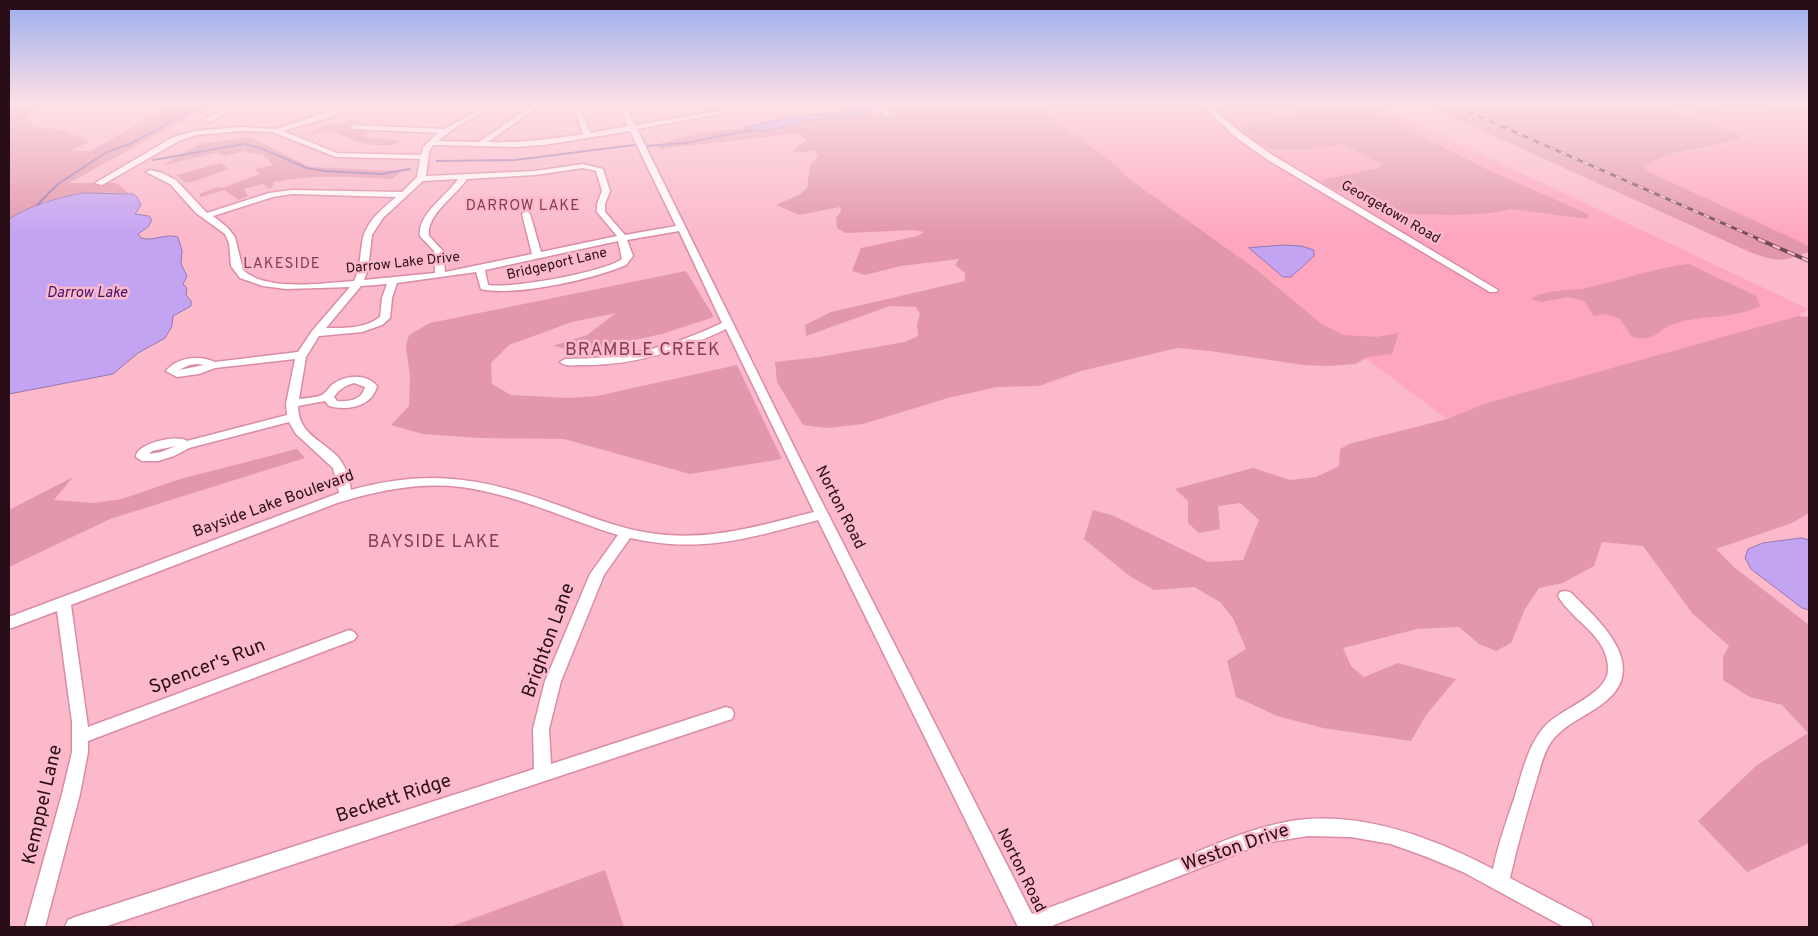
<!DOCTYPE html>
<html>
<head>
<meta charset="utf-8">
<style>
  body { margin:0 }
  #map { position:relative; width:1818px; height:936px; overflow:hidden; background:#fbb9ca; font-family:Overpass,sans-serif }
  canvas { display:block }
  .frame { position:absolute; inset:0; border:10px solid #2a0e17; pointer-events:none }
</style>
</head>
<body>
<div id="map">
<canvas width="1818" height="936"></canvas>
<div class="frame"></div>
</div>
<script>
const context = document.querySelector('canvas').getContext('2d');
context.lineJoin = 'round';
function paint(path, color) { context.fillStyle = color; context.fill(path, 'evenodd'); }
function trace(path, color, width, dash) { context.strokeStyle = color; context.lineWidth = width; context.lineCap = dash ? 'butt' : 'round'; context.setLineDash(dash || []); context.stroke(path); }
function write(font, color, halo, rows, align = 'center') {
  context.font = font + ' Overpass,sans-serif'; context.lineWidth = 5; context.setLineDash([]); context.textBaseline = 'middle'; context.strokeStyle = halo; context.fillStyle = color; for (const [text, x, y, turn = 0] of rows) {
    context.save(); context.translate(x, y); context.rotate((+turn || 0) * Math.PI / 180); context.textAlign = isNaN(turn) ? turn : align; if (halo) context.strokeText(text, 0, 0); context.fillText(text, 0, 0); context.restore();
  }
}
paint(new Path2D(`
  M1026,104h350l432,205 -10,7 -351,103z
  M1655,104l154,1v141l-184,-81 125,-27z`), '#fea6be');
paint(new Path2D(`
  M9,104h31l-15,12 9,11 28,3 28,12 -18,8 2,1h17l81,-47h40l-143,79h48l11,10c-42,-2 -82,4 -119,26v-37l2,-2 -2,-3z
  M897,104h136l80,59 15,15 129,92 63,53 24,12 32,2 23,-4 -7,21 -24,3 -13,7 -27,2 -25,-1 -93,-14 -33,-3 -96,23 -42,15 -42,1 -49,11 -85,26 -36,4 -24,-3 -26,-43 -2,-20 44,-5 86,-15 13,-6 -1,-11 3,-11 -4,-7 -26,-1 -84,30 -1,-11 26,-13 134,-31v-8l-10,-8 4,-6 -58,7 -36,9 -13,-4 9,-23 57,-12 6,-4 -10,-2 -68,3 -9,-5 -1,-10 5,-7 -1,-4 -41,8 -23,-10 23,-10 8,-7 3,-23 8,-9 -3,-6 -15,3 -8,-2 14,-10 -5,-6 -10,-1 -132,15 1,-5 38,-11 47,-5 24,1 39,-9 59,-7h25l-4,-8z
  M1324,104h28l29,11 103,53 104,46v5l-76,-10 -21,4 -36,2 -42,-1 -29,-5 -57,-23 -5,-6 57,-12 3,-4 -38,-20 -38,6h-32l-15,-7 -16,-13 -1,-6 47,-7z
  M1423,104h232l86,31 1,3c-20,8 -86,14 -97,30l4,4 160,74v6c-28,9 -28,11 -57,1z
  M353,120l7,2 -12,3 3,4h20l1,1 -6,4v3l35,4 -5,4h-24l-14,-3 -25,-10 -26,2 15,-7z
  M250,137l60,30 92,4 -10,8c-40,-2 -79,-5 -118,3l-2,6 -3,1 -6,-5 -19,5 4,7 -9,4 -15,-10 -24,7 -1,-3 19,-7 4,1 38,-14 -5,-5 18,-4 -9,-10 -21,-4 -17,5 -10,-3 -53,12 37,-21z
  M221,163l8,6 -37,13 -6,1 -10,-8z
  M1689,264l67,32 4,10c-28,14 -58,8 -86,18 -21,7 -16,18 -42,13l-12,-18 -15,-5 -11,2 -10,-15 -16,-4 -26,5 -11,-3c17,-11 37,-7 56,-11 34,-8 67,-20 102,-24z
  M686,271l28,46 -52,17 -51,11 -34,6 -24,-5 34,-11 29,-22 -44,9 -63,23 -18,18 1,21 19,11 58,3 28,-2 140,-31 45,94 -92,15 -126,-35 -84,-1 -57,-4 -32,-9 18,-19 1,-29 -4,-31 3,-11 21,-12z
  M1798,316l11,1v196l-17,10 -76,26 18,18 75,58v218l-62,29 -49,-51 59,-56 51,-32 -26,-28 -32,-8 -27,-17v-23l6,-11 -37,-33 -49,-67 -41,-4 -8,24 -31,17 -24,5 -14,21 -14,34 -15,8 -17,-7 -20,-17 -42,2 -74,19 8,18 13,11 34,-14 58,16 -30,36 -15,26 -88,-13 -46,-12 -41,-19 -9,-36 19,-12 -13,-31 -13,-16 -26,-15 -40,3 -23,-13 -47,-38 9,-29 21,6 94,46 35,-2 16,-40 -19,-17 -22,3 2,23 -21,4 -11,-10v-22l-13,-12 78,-21 37,12 26,-3 23,-11 1,-17 9,-5 98,-25 40,-16z
  M297,449l8,9 -195,61 -101,48v-57l64,-33 -19,23 39,3 29,-4 58,-20z
  M605,870l19,57h-174z`), '#e397ac');
const water = new Path2D(`
  M869,109l-2,4 -6,2c-17,3 -34,3 -51,5 -19,3 -48,18 -65,7l47,-10z
  M83,193l50,1 4,3 4,8 -6,9 14,2 3,4 -4,7 -10,7 3,4c13,4 23,-5 37,-1l4,14 -1,13 6,12 -4,8 4,4 -1,7 5,6v5l-18,10 -1,10 -7,12 -27,15 -25,21 -104,20v-175c22,-14 48,-21 74,-26z
  M1284,245l17,1 13,4v6l-23,21h-8l-34,-29z
  M1802,538l7,2v70l-7,-2 -51,-39 -6,-11 3,-9 15,-6z`);
paint(water, '#c3a4f3');
trace(water, '#9577b1', 1);
trace(new Path2D(`
  M647,146l39,-3 65,-13
  M153,160l91,-16 16,4 47,20 18,3 56,3 29,-5
  M437,161l78,-1 119,-15
  M37,205l21,-21 49,-32 23,-8 73,-40`), '#9577b1', 2);
const minor = new Path2D(`
  M231,104h8l-29,18 -7,-2z
  M344,104h8l-18,12 -51,15 54,22 84,2 3,-9 14,-13 -84,-4 -4,-2 4,-2 90,4 39,-21 -35,-2 -3,-2h53l-42,23 -18,14 41,1 55,-38h8l-54,38c33,1 63,-3 95,-8l-11,-30h6l12,29 38,-7 -10,-22h6l11,21 126,-21h15l-139,25 162,328 233,457c52,-19 104,-39 157,-59 38,-15 77,-33 119,-36 65,-4 129,21 185,50 5,-24 13,-47 21,-70 8,-25 13,-53 31,-73 15,-17 63,-32 63,-56 1,-34 -36,-49 -50,-74l2,-4 5,-1 5,1c28,27 80,73 36,109 -18,15 -41,22 -55,41 -9,13 -11,29 -16,43 -9,31 -18,61 -25,93l80,42 3,7h-29l-101,-55 -36,-15 -36,-13 -40,-7 -43,-1 -44,7 -215,84h-31l-200,-407c-69,18 -116,34 -188,18l-26,37 -43,106 -12,48 2,35 175,-57 6,2 2,5 -2,5 -628,208h-39l3,-7 7,-3 459,-148 -1,-40 12,-48 45,-107 28,-39c-52,-16 -103,-41 -157,-48 -43,-5 -84,4 -124,16l-266,102 17,122 256,-95 5,-2 5,2 3,4 -3,4 -266,101v11l-8,42 -35,133h-20l37,-133 10,-42v-30l-15,-111 -48,18v-12l330,-124 -6,-25 -37,-34 -7,-12 -100,26 -15,8 -16,5h-16l-6,-4c0,-14 42,-23 51,-16l100,-26 -1,-11 9,-45 -80,9 -16,6 -22,3 -11,-6c11,-14 33,-16 49,-9l83,-10 14,-21 38,-44 -64,2 -23,-3 -23,-8 -9,-12 -2,-23 -4,-9 -29,-21 -26,-29 -24,-12 4,-2 12,3 14,7 31,33 62,-20 23,-3 110,2 15,-15 3,-18 -84,-2 -64,-25 -32,-1 -44,4 -17,6 -77,44 -7,-2 78,-46 22,-6 45,-4 36,2 52,-17zM630,131l46,95 -51,9 -20,-23v-8l5,-13 -7,-22 -20,-5 -48,7 -109,5 3,-24 4,-7 83,2 28,-2zM583,168l13,3 6,20 -5,13v8l20,24 -76,16 -11,-38 -4,-3 -4,3 10,40 -87,18 -2,-21 -14,-15c-3,-22 27,-40 38,-57l68,-4zM458,179c-11,17 -41,35 -38,57l14,15 1,22 -71,7 4,-11 4,-34 11,-17 40,-37zM292,194l104,3c-15,13 -31,25 -34,46 -2,13 -2,25 -8,38 -30,2 -87,11 -111,-11l-8,-33 -8,-10 -14,-11 60,-19zM679,231l43,92c-53,25 -98,36 -157,36l-5,3c5,5 14,3 21,3 51,1 99,-14 145,-36l88,183c-52,13 -103,29 -157,22 -36,-4 -71,-19 -105,-31 -72,-26 -126,-34 -201,-13 -2,-13 -5,-23 -13,-33 -16,-17 -40,-23 -40,-51l27,-5 4,5c18,5 43,1 48,-20 -11,-13 -31,-11 -44,-2 -4,3 -7,9 -11,11 -7,3 -16,3 -23,4l7,-42 13,-21 43,-4 20,-7 8,-7 2,-20 5,-15 79,-11 5,17c34,8 112,-10 145,-24l7,-9 -6,-16zM618,241l4,18c-17,13 -112,30 -134,26l-3,-15zM387,284l-5,14 -2,19c-16,12 -35,11 -54,11l35,-42zM197,364l7,1 -25,5 10,-5zM354,383l11,4c-3,13 -16,15 -28,14l-3,-4c4,-7 12,-12 20,-14zM176,446l-15,6 -12,2 3,-3z
  M876,104h6l8,10 -1,2h-6z
  M1200,104h7l37,31 30,21 224,134 -2,2h-6l-222,-132 -30,-21z`);
trace(minor, '#da8ca2', 3);
paint(minor, '#fff');
const railFar1 = new Path2D(`
  M1451,104l310,136`);
const rail = new Path2D(`
  M1758,239l51,22`);
trace(railFar1, '#724954', 3);
trace(rail, '#724954', 4);
trace(railFar1, '#fbb9ca', 2, [6]);
trace(rail, '#fbb9ca', 2.5, [8]);
const sky = context.createLinearGradient(0, 0, 0, 235);
sky.addColorStop(0, '#99aeec');
sky.addColorStop(0.44, '#fde0e7');
sky.addColorStop(1, '#fde0e700');
context.fillStyle = sky;
context.fillRect(0, 0, 1818, 235);
write('14px', '#2a0e17', '#fbb9ca', [
  ["Georgetown Road",1390,213,30],
  ["Darrow Lake Drive",403,264,-6],
  ["Bridgeport Lane",557,265,-13]
]);
context.letterSpacing = '1px';
write('15px', '#823d53', '#fbb9ca', [
  ["DARROW LAKE",523,207],
  ["LAKESIDE",282,265]
]);
context.letterSpacing = '0px';
write('italic 15px', '#40106c', '#fbb9ca', [
  ["Darrow Lake",87,294]
]);
write('16px', '#2a0e17', '#fbb9ca', [
  ["Bayside Lake Boulevard",274,505,-20],
  ["Norton Road",839,508,63],
  ["Norton Road",1020,871,64]
]);
context.letterSpacing = '1px';
write('18px', '#823d53', '#fbb9ca', [
  ["BRAMBLE CREEK",643,351],
  ["BAYSIDE LAKE",434,543]
]);
context.letterSpacing = '0px';
write('19px', '#2a0e17', '#fbb9ca', [
  ["Brighton Lane",550,641,-70],
  ["Spencer's Run",208,668,-21],
  ["Beckett Ridge",394,800,-18],
  ["Kemppel Lane",44,805,-77],
  ["Weston Drive",1236,849,-19]
]);
</script>
</body>
</html>
